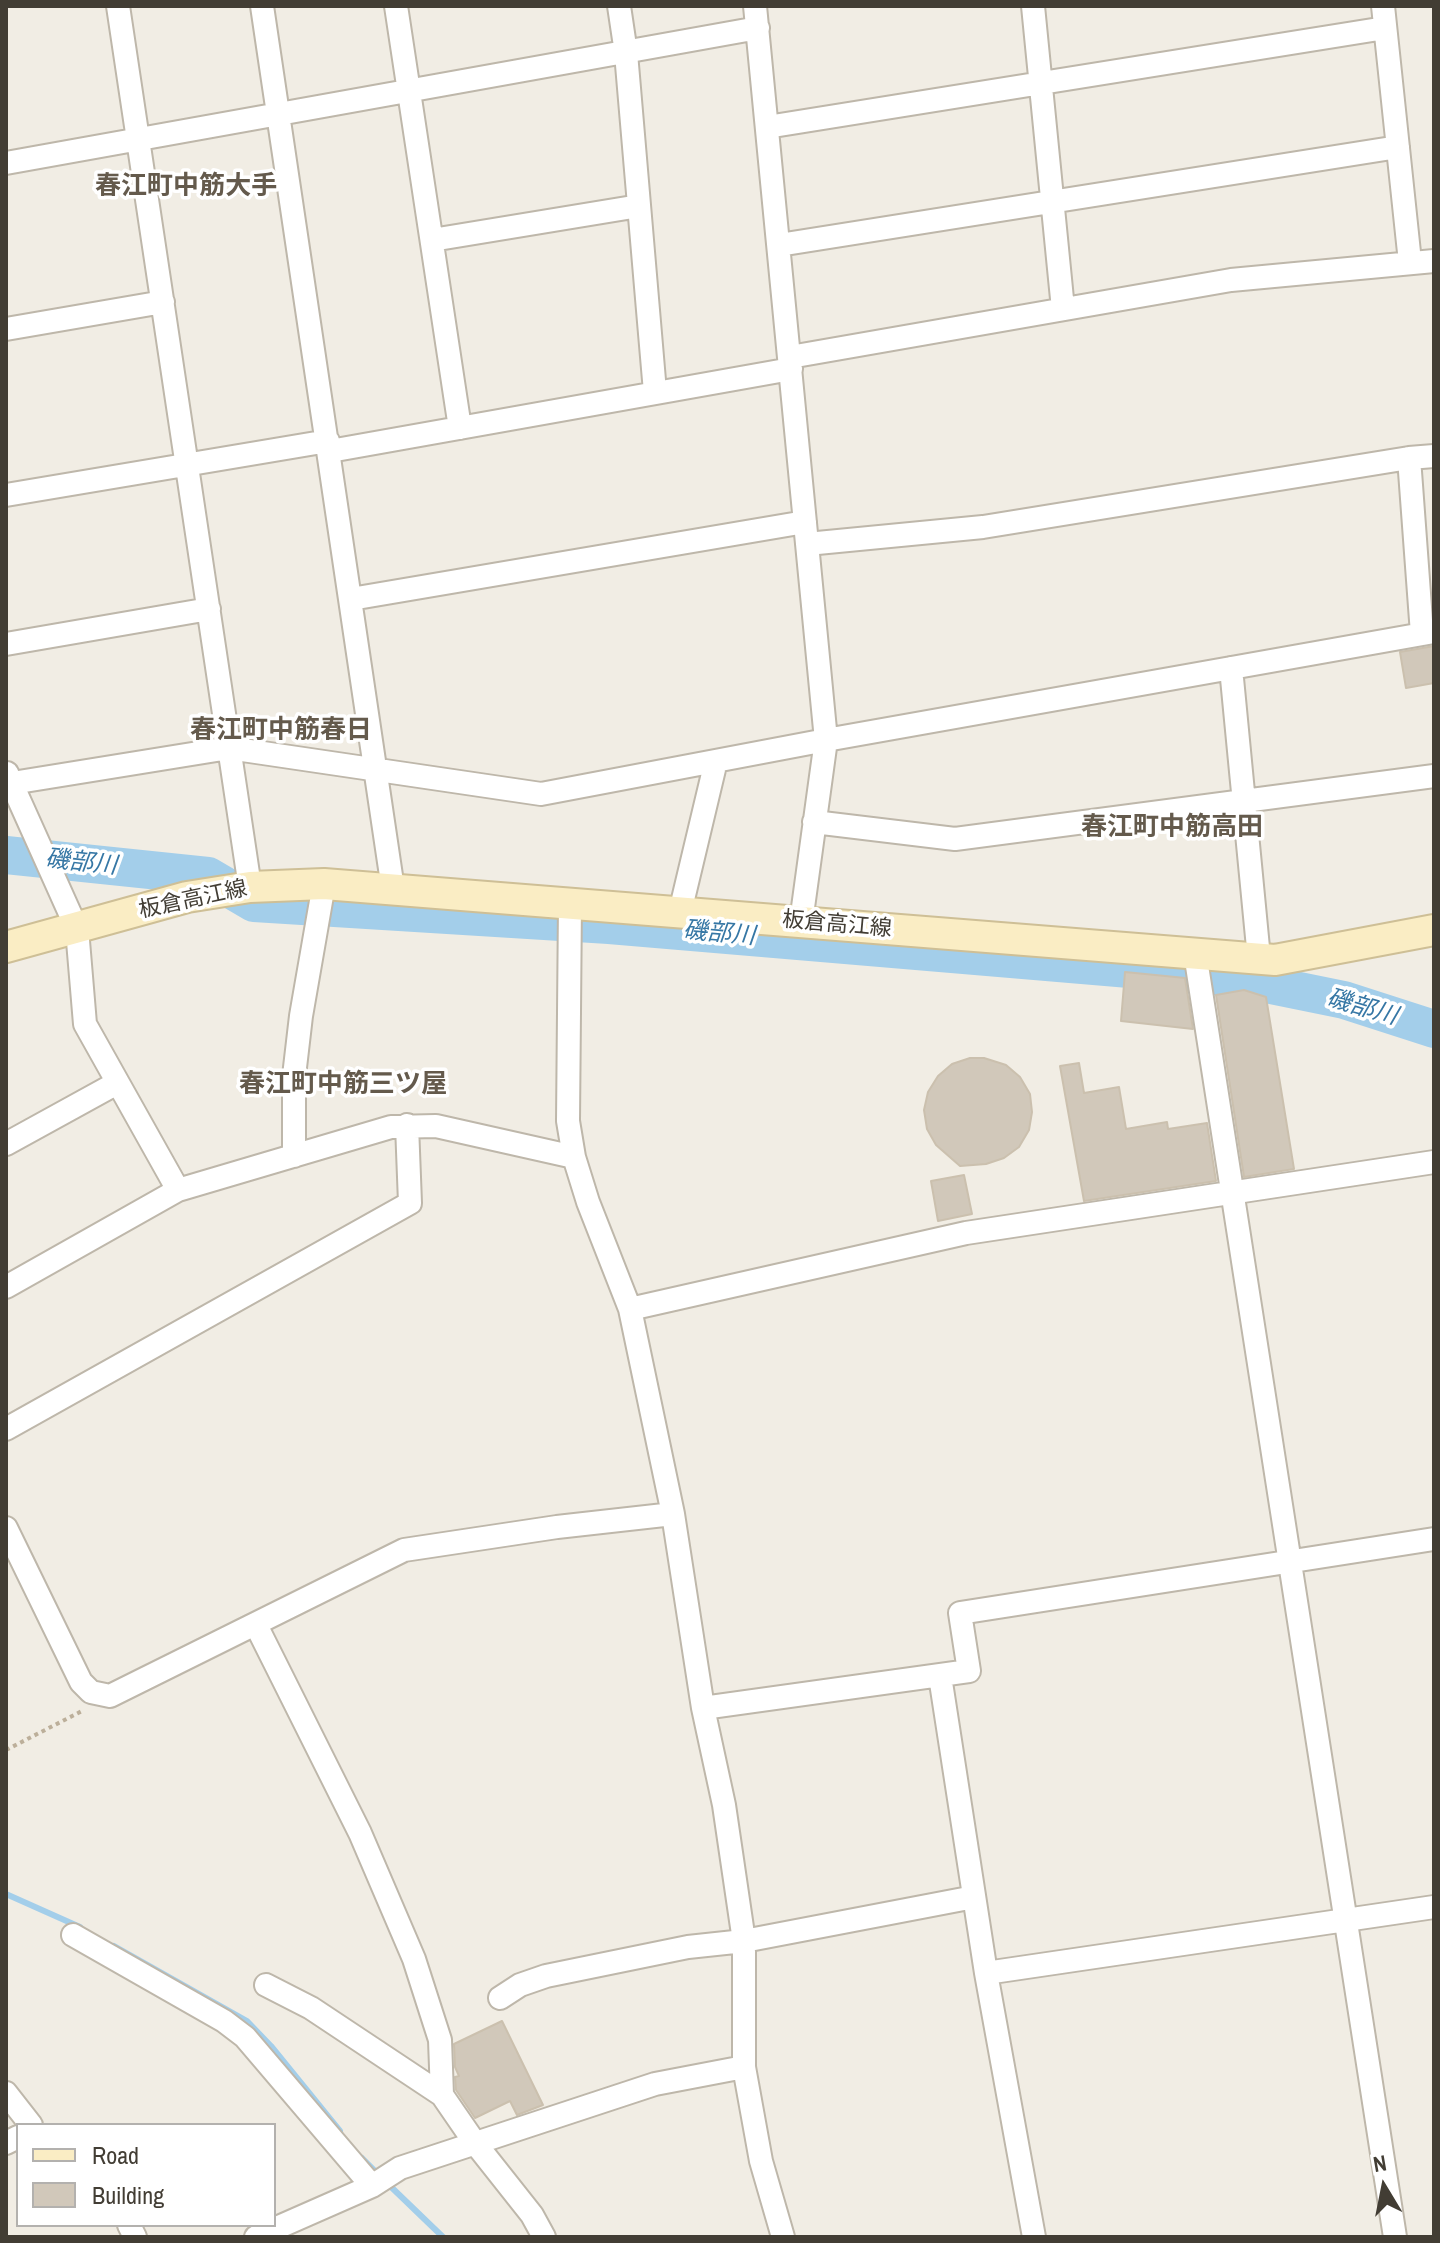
<!DOCTYPE html>
<html>
<head>
<meta charset="utf-8">
<style>
  body { margin:0 }
  #map { position:relative; width:1440px; height:2243px; overflow:hidden; background:#f1ede4; font-family:"Archivo Narrow",sans-serif }
  canvas { display:block }
  .frame { position:absolute; inset:0; border:8px solid #423d34; pointer-events:none }
  .legend { position:absolute; left:16px; top:2123px; width:260px; height:104px; box-sizing:border-box; background:#fff; border:2px solid #b3b1ae; margin:0; padding:10px 14px; list-style:none; font-size:24px; color:#423d34 }
  .legend li { display:flex; align-items:center; gap:16px; height:40px }
  .legend b { width:40px; border:2px solid #b3b1ae }
  .north { position:absolute; left:1344px; top:2147px; width:80px; height:80px; -webkit-text-stroke:6px #fff; paint-order:stroke; rotate:350deg; font-size:22px; font-weight:700; line-height:32px; text-align:center; color:#423d34 }
  .north::after { content:''; display:block; margin:auto; width:28px; height:36px; background:#423d34; clip-path:polygon(50% 0,100% 100%,50% 72%,0 100%) }
</style>
</head>
<body>
<div id="map">
<canvas width="1440" height="2243"></canvas>
<div class="frame"></div>
<ul class="legend">
<li><b style="height:10px;background:#faedc4"></b>Road</li>
<li><b style="height:22px;background:#d1c8ba"></b>Building</li>
</ul>
<div class="north">N</div>
</div>
<script>
const context = document.querySelector('canvas').getContext('2d');
context.lineJoin = 'round';
function trace(path, color, width, dash) { context.strokeStyle = color; context.lineWidth = width; context.lineCap = dash ? 'butt' : 'round'; context.setLineDash(dash || []); context.stroke(path); }
function paint(path, color) { context.fillStyle = color; context.fill(path, 'evenodd'); }
function write(font, color, halo, rows, align = 'center') {
  context.font = font + ' "Archivo Narrow","Noto Sans JP",sans-serif'; context.lineWidth = 7; context.setLineDash([]); context.textBaseline = 'middle'; context.strokeStyle = halo; context.fillStyle = color; for (const [text, x, y, turn = 0] of rows) {
    context.save(); context.translate(x, y); context.rotate((+turn || 0) * Math.PI / 180); context.textAlign = isNaN(turn) ? turn : align; if (halo) context.strokeText(text, 0, 0); context.fillText(text, 0, 0); context.restore();
  }
}
trace(new Path2D(`
  M6,1894l74,33
  M114,1946l133,75 24,25 69,85
  M362,2158l18,18
  M388,2184l55,53`), '#a3ceea', 6);
trace(new Path2D(`
  M6,855l202,21 46,27 355,22 627,53 108,22 90,29`), '#a3ceea', 38);
const building = new Path2D(`
  M1434,646v37l-28,5 -6,-36z
  M1125,972l60,6 8,51 -72,-8z
  M1244,990l22,7 28,172 -50,8 -28,-182z
  M970,1058h14l22,7 14,12 10,17 2,18 -3,18 -10,17 -15,11 -18,6 -26,2 -24,-21 -9,-16 -3,-19 4,-18 10,-16 14,-12z
  M1079,1063l5,30 35,-6 7,42 41,-7 1,7 39,-6 9,58 -132,20 -24,-135z
  M964,1175l8,39 -34,7 -7,-40z
  M502,2021l41,84 -26,10 -7,-14 -35,17 -19,-28 -1,-13 4,-1 -4,-9 -1,-23z`);
paint(building, '#d1c8ba');
trace(building, '#cbc0ae', 2);
const minor = new Path2D(`
  M118,6l132,881
  M262,6l131,883
  M396,6l64,422
  M619,6l7,47 29,339
  M755,6l71,734 -25,182
  M1033,6l30,303
  M1383,6l27,256
  M767,127l618,-99
  M6,163l752,-135
  M432,240l207,-34
  M779,245l619,-98
  M6,329l157,-27
  M790,357l441,-77 203,-19
  M330,451l461,-82
  M1409,458l13,176
  M6,495l322,-54
  M807,544l176,-17 426,-69 25,-2
  M351,599l454,-77
  M6,644l203,-35
  M1231,668l28,290
  M7,773l70,156 8,95 93,166
  M6,784l223,-36 312,46 285,-54 608,-108
  M814,822l141,17 479,-63
  M570,903l-2,218 6,36 14,45 42,107 43,205 30,194 21,97 20,136v126l17,94 22,76
  M680,912l36,-151
  M1195,953l200,1284
  M6,1144l111,-61
  M294,1156v-80l7,-60 23,-132
  M6,1287l172,-97 213,-63 45,-1 138,31
  M630,1309l336,-76 468,-71
  M6,1429l404,-226 -3,-78
  M6,1528l75,154 10,10 19,4 294,-146 153,-23 116,-13
  M256,1625l104,208 54,126 26,81 2,55 33,48 57,72 12,22
  M940,1676l46,297 48,264
  M703,1708l266,-37 -9,-58 474,-74
  M73,1935l151,86 21,16 127,149
  M986,1973l448,-66
  M266,1985l45,23 131,87
  M500,1998l20,-13 26,-9 142,-29 56,-6 230,-44
  M6,2093l25,32
  M6,2143l12,-6
  M129,2225l6,12
  M256,2237l116,-51 28,-18 255,-84 89,-17`);
const secondary = new Path2D(`
  M6,947l181,-50 63,-10 74,-3 951,76 159,-30`);
trace(minor, '#beb7aa', 26);
trace(secondary, '#cebf96', 34);
trace(new Path2D(`
  M6,1750l76,-39`), '#bcaf9a', 4, [4, 4]);
trace(minor, '#fff', 22);
trace(secondary, '#faedc4', 30);
write('22px', '#423d34', '#fff', [
  ["板倉高江線",193,900,-12],
  ["板倉高江線",837,925,5]
]);
write('italic 24px', '#3677a5', '#fff', [
  ["磯部川",81,863,6],
  ["磯部川",719,934,5],
  ["磯部川",1362,1008,16]
]);
write('bold 26px', '#645a4c', '#fff', [
  ["春江町中筋大手",186,187],
  ["春江町中筋春日",281,731],
  ["春江町中筋高田",1172,828],
  ["春江町中筋三ツ屋",343,1085]
]);
</script>
</body>
</html>
